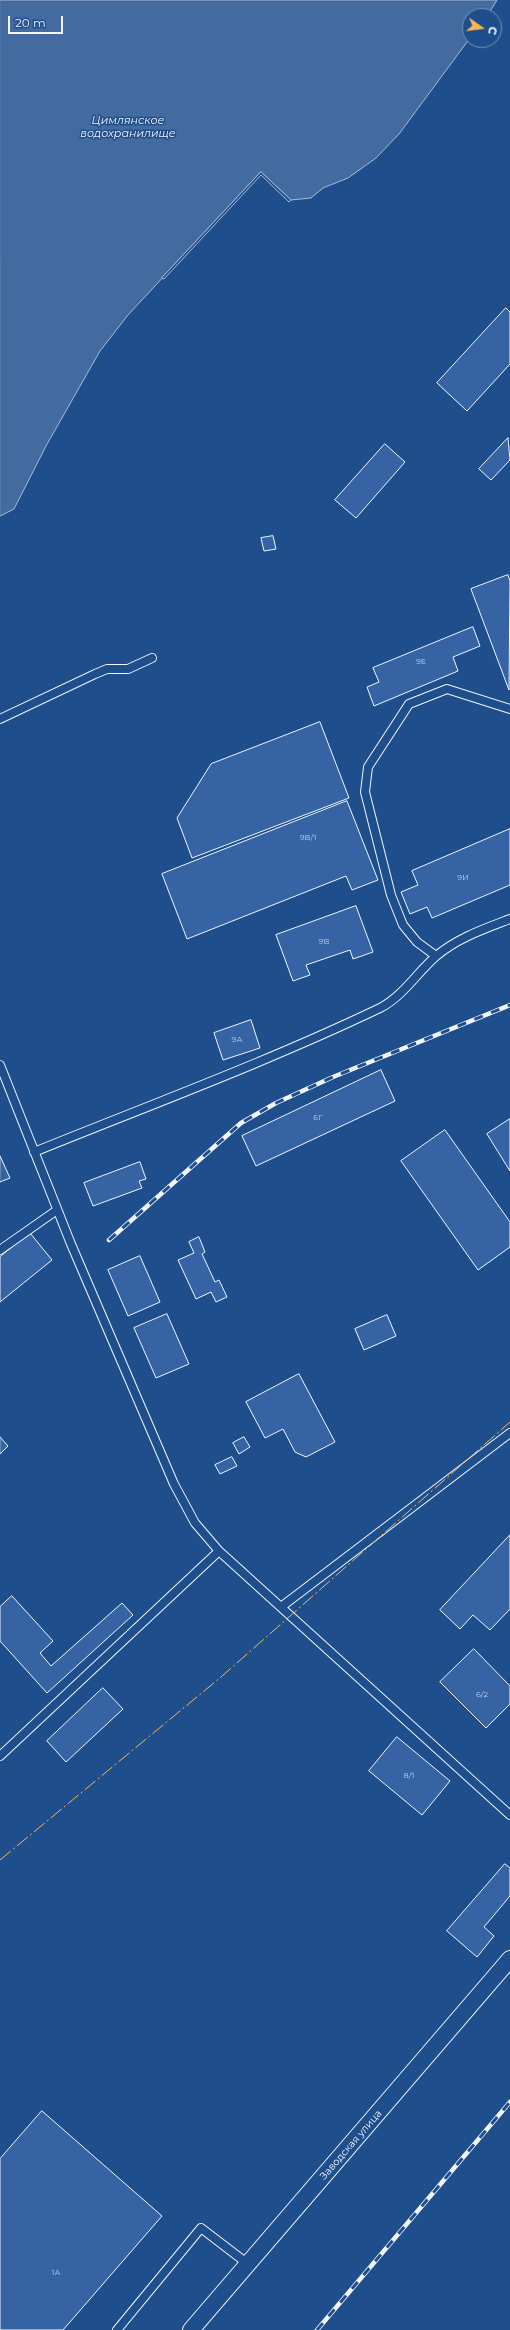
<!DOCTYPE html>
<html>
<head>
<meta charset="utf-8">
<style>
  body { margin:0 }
  #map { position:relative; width:510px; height:2330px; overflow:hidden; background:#1f4e8c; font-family:Montserrat,sans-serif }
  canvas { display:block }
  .north { position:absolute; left:462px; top:8px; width:40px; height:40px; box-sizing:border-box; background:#1f4e8c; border:1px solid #7391ba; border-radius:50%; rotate:104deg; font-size:11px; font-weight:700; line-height:16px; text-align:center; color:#f2f6ff }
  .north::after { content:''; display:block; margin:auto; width:14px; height:18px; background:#ffb74d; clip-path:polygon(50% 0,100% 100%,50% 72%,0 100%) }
  .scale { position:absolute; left:8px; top:16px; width:55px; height:18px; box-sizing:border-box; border:2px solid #f2f6ff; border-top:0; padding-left:5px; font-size:12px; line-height:14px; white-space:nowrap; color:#f2f6ff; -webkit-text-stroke:3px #1f4e8c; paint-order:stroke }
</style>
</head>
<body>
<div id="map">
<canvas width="510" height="2330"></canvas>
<div class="north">С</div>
<div class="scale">20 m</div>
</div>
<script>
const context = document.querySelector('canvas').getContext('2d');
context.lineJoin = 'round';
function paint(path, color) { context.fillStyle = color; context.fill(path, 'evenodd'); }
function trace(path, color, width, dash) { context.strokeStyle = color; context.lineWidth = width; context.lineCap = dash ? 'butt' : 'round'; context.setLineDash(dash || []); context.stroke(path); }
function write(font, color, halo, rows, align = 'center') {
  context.font = font + ' Montserrat,sans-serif'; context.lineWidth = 3; context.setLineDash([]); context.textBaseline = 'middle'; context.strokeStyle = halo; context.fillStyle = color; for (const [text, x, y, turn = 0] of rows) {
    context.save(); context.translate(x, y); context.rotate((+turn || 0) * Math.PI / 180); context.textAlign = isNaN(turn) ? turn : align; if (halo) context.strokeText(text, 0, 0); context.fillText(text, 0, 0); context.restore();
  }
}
const water = new Path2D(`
  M0,0h497l-10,16h-17v22l-71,96 -23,24 -28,20 -25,10 -12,10 -20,2 -30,-28 -133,143 -28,36 -54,95 -32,63 -14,7z`);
paint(water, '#446ba0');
trace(water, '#a8bbd7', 1);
const pier = new Path2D(`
  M261,172l30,28 -2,2 -28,-27 -97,104 -2,-1z`);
paint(pier, '#1f4e8c');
trace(pier, '#a8bbd7', 1);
const building = new Path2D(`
  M506,308l4,4v52l-43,47 -30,-28z
  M508,438l2,22 -19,20 -12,-11z
  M385,444l20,18 -49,56 -21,-18z
  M273,536l3,13 -12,2 -3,-13z
  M508,575l2,6 -1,109 -38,-101z
  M473,627l7,19 -27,11 5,14 -84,35 -7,-19 12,-5 -6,-14z
  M320,722l29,76 -157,60 -15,-40 34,-54z
  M347,801l31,79 -26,10 -6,-14 -159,63 -25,-65z
  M510,829v56l-78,33 -5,-11 -17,7 -9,-22 17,-7 -6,-14z
  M356,906l17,46 -20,7 -3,-9 -44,15 4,10 -17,6 -17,-46z
  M251,1020l9,28 -37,12 -9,-27z
  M381,1070l14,31 -139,65 -14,-30z
  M510,1119v52l-23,-37z
  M445,1130l65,92v25l-32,23 -77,-109z
  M0,1156l10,22 -10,4z
  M140,1162l6,17 -7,2 3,7 -49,18 -9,-23z
  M30,1233l22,27 -52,42v-45z
  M199,1237l6,15 -3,2 13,28 4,-2 8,17 -11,5 -5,-10 -15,7 -18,-39 16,-7 -5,-11z
  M140,1256l20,46 -32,14 -20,-46z
  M167,1314l22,50 -33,14 -22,-50z
  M387,1315l9,21 -32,14 -9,-21z
  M299,1374l36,68 -29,15 -11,-5 -12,-23 -18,9 -19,-36z
  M0,1437l8,9 -8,8z
  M244,1437l6,10 -11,7 -6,-11z
  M232,1457l5,9 -17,8 -5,-9z
  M510,1535v74l-20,21 -17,-15 -13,14 -20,-19z
  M12,1596l41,45 -13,12 11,13 71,-63 11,12 -86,78 -47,-52v-34z
  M474,1649l36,37v18l-24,24 -46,-46z
  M103,1688l20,21 -57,53 -19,-21z
  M397,1737l53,44 -28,34 -53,-44z
  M505,1864l5,4v28l-26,31 10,9 -17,21 -30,-26z
  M42,2111l120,105 -99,114h-63v-171z`);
paint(building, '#3563a3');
trace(building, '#f2f6ff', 1);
const lane = new Path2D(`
  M0,719l95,-45 12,-5h21l24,-11
  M436,956l-19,-14 -14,-17 -12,-30 -26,-103 3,-25 41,-63 38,-15 63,20
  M0,1065l71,179 103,240 21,39 24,28 291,264
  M34,1152c116,-47 233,-90 346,-144 22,-11 37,-35 55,-51 22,-19 49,-28 75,-38
  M0,1250l57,-40
  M281,1607l229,-174
  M0,1756l219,-205
  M117,2330l84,-102 47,36`);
const street = new Path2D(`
  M191,2330l319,-371`);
trace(lane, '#f2f6ff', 10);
trace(street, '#f2f6ff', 18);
trace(lane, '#1f4e8c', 8);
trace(street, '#1f4e8c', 16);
const rail = new Path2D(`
  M109,1240l132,-117 35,-20 57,-26 177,-72
  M317,2330l193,-228`);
trace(rail, '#f2f6ff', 4.5);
trace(rail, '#1f4e8c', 3, [9]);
trace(new Path2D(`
  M0,1860l221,-183 289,-255`), '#ffb74d', 1, [14, 3, 2, 3]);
write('8px', '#c3d1e8', null, [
  ["9Е",421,662],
  ["9В/1",308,838],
  ["9И",463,878],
  ["9В",324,942],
  ["9А",237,1040],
  ["6Г",318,1118],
  ["6/2",482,1695],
  ["8/1",409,1776],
  ["1А",56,2273]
]);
write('10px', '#f2f6ff', '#1f4e8c', [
  ["Заводская улица",351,2145,-49]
]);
write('italic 11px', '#f2f6ff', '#1f4e8c', [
  ["Цимлянское",128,121],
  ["водохранилище",128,134]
]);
</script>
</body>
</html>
